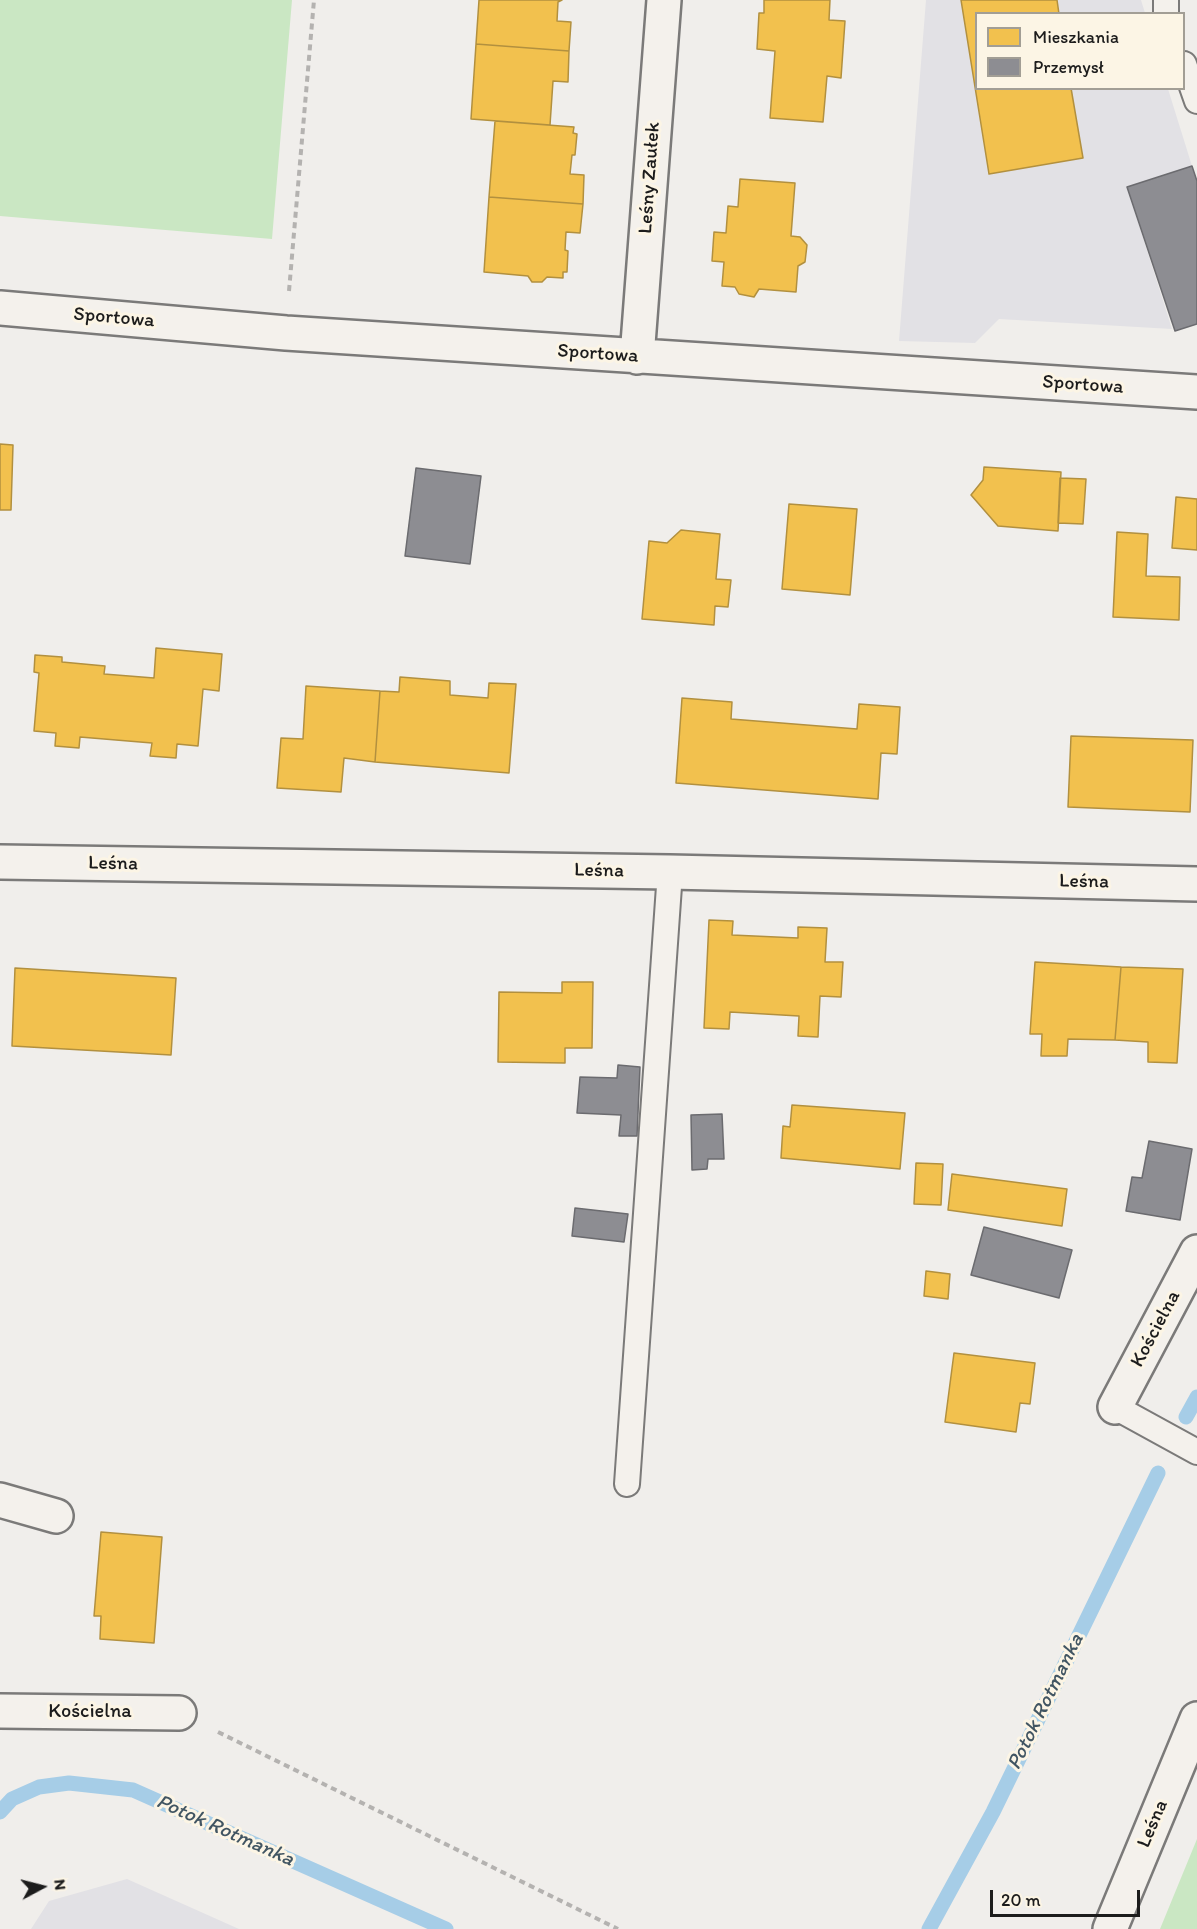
<!DOCTYPE html>
<html>
<head>
<meta charset="utf-8">
<style>
  body { margin:0 }
  #map { position:relative; width:1197px; height:1929px; overflow:hidden; background:#f0eeeb; font-family:Itim,sans-serif }
  canvas { display:block }
  .legend { position:absolute; left:975px; top:12px; width:210px; height:78px; box-sizing:border-box; background:#fcf5e5; border:2px solid #a29e95; margin:0; padding:8px 10px; list-style:none; font-size:18px; color:#1c1c1c }
  .legend li { display:flex; align-items:center; gap:12px; height:30px }
  .legend b { width:30px; border:2px solid #a29e95 }
  .north { position:absolute; left:12px; top:1857px; width:60px; height:60px; -webkit-text-stroke:4px #fcf5e5; paint-order:stroke; rotate:83deg; font-size:16px; font-weight:700; line-height:24px; text-align:center; color:#1c1c1c }
  .north::after { content:''; display:block; margin:auto; width:21px; height:27px; background:#1c1c1c; clip-path:polygon(50% 0,100% 100%,50% 72%,0 100%) }
  .scale { position:absolute; left:990px; top:1890px; width:150px; height:27px; box-sizing:border-box; border:3px solid #1c1c1c; border-top:0; padding-left:8px; font-size:18px; line-height:21px; white-space:nowrap; color:#1c1c1c; -webkit-text-stroke:4px #fcf5e5; paint-order:stroke }
</style>
</head>
<body>
<div id="map">
<canvas width="1197" height="1929"></canvas>
<ul class="legend">
<li><b style="height:16px;background:#f2c14e"></b>Mieszkania</li>
<li><b style="height:16px;background:#8d8d92"></b>Przemysł</li>
</ul>
<div class="north">N</div>
<div class="scale">20 m</div>
</div>
<script>
const context = document.querySelector('canvas').getContext('2d');
context.lineJoin = 'round';
function paint(path, color) { context.fillStyle = color; context.fill(path, 'evenodd'); }
function trace(path, color, width, dash) { context.strokeStyle = color; context.lineWidth = width; context.lineCap = dash ? 'butt' : 'round'; context.setLineDash(dash || []); context.stroke(path); }
function write(font, color, halo, rows, align = 'center') {
  context.font = font + ' Itim,sans-serif'; context.lineWidth = 6; context.setLineDash([]); context.textBaseline = 'middle'; context.strokeStyle = halo; context.fillStyle = color; for (const [text, x, y, turn = 0] of rows) {
    context.save(); context.translate(x, y); context.rotate((+turn || 0) * Math.PI / 180); context.textAlign = isNaN(turn) ? turn : align; if (halo) context.strokeText(text, 0, 0); context.fillText(text, 0, 0); context.restore();
  }
}
paint(new Path2D(`
  M926,0h215l4,13 -169,1v74l192,1 24,77 -65,21 45,142 -173,-10 -24,24 -76,-2z
  M127,1879l112,50h1h-209l18,-28z`), '#e2e1e5');
paint(new Path2D(`
  M0,0h292l-20,239 -272,-23z
  M1197,1839v90h-37z`), '#cae7c3');
const homes = new Path2D(`
  M479,0h83l-4,2 -1,19 14,1 -2,29 -93,-7z
  M764,0h66l-1,20 16,1 -4,57 -14,-2 -4,46 -53,-4 5,-67 -18,-2 2,-36h5z
  M961,0h96l2,14h-83v74h95l12,70 -94,16z
  M476,44l93,7 -1,31 -15,-1 -3,44 -79,-6z
  M495,121l79,6 -1,6 4,1 -2,21h-3l-2,19 14,1 -1,29 -94,-7z
  M740,179l55,4 -4,53 9,1 7,8 -2,17 -7,4 -2,26 -37,-3 -5,8 -15,-3 -4,-7 -13,-1 2,-24 -12,-1 2,-29 12,1 2,-27 10,1z
  M489,197l94,7 -3,29 -14,-1 -1,18 3,1 -1,21h-4v6l-16,-1 -5,5h-10l-4,-6 -44,-4z
  M0,444l13,1 -2,65h-11z
  M984,467l77,5 -3,59 -60,-5 -27,-31 12,-15z
  M1060,478l26,1 -3,45 -25,-1z
  M1176,497l21,2v51l-25,-2z
  M789,504l68,5 -7,86 -68,-6z
  M681,530l39,4 -4,45 15,1 -3,27 -13,-1 -1,19 -72,-6 7,-78 18,2z
  M1117,532l31,2 -2,42 34,1 -1,43 -66,-3z
  M156,648l66,6 -3,37 -16,-2 -5,57 -21,-2 -1,14 -26,-2 2,-13 -72,-6 -1,11 -24,-2 1,-13 -22,-2 5,-58 -5,-1 1,-17 27,2v5l43,4 -1,8 50,4z
  M400,677l50,4v14l38,3 1,-15 27,1 -7,89 -134,-11 5,-71 19,1z
  M306,686l74,5 -5,71 -31,-4 -3,34 -64,-4 4,-50 22,1z
  M682,698l50,4 -1,17 126,10 2,-25 41,3 -3,47 -16,-1 -3,46 -202,-16z
  M1071,736l122,4 -3,72 -122,-5z
  M709,920l24,1 -1,14 66,3v-11l29,1 -2,34h18l-2,35 -21,-1 -2,41 -20,-1 1,-20 -69,-4 -1,17 -25,-1z
  M1035,962l86,5 -6,73 -47,-1 -1,17h-26l1,-22h-12z
  M1121,967l62,2 -6,94 -29,-1v-20l-33,-2z
  M15,968l161,10 -5,77 -159,-9z
  M562,982h31l-1,66h-27v15l-67,-1 1,-70 63,1z
  M792,1105l113,8 -5,56 -119,-11 2,-32 7,1z
  M916,1163l27,1 -2,41 -27,-1z
  M952,1174l115,15 -5,37 -114,-16z
  M926,1271l24,3 -2,25 -24,-3z
  M954,1353l81,10 -5,41 -10,-1 -4,29 -71,-10z
  M101,1532l61,5 -8,106 -54,-4 1,-23h-7z`);
paint(homes, '#f2c14e');
trace(homes, '#b2903f', 1.5);
const industry = new Path2D(`
  M1192,166l5,15v143l-22,7 -48,-144z
  M416,468l65,8 -11,88 -65,-8z
  M618,1065l22,2 -3,69h-18l2,-21 -44,-2 3,-36 37,1z
  M722,1114l2,45h-16l-1,10 -15,1 -1,-55z
  M1149,1141l43,8 -12,71 -54,-9 6,-34 10,1z
  M575,1208l53,6 -4,28 -52,-6z
  M984,1227l88,23 -13,48 -88,-23z`);
paint(industry, '#8d8d92');
trace(industry, '#6b6b6f', 1.5);
trace(new Path2D(`
  M1186,1417l11,-20
  M0,1812l12,-13 27,-12 30,-4 64,7 313,139
  M929,1929l64,-117 165,-339`), '#a6cde7', 15);
const service = new Path2D(`
  M1166,0v14
  M1184,64l13,37
  M1115,1407l82,45
  M627,1484l43,-612`);
const minor = new Path2D(`
  M0,308l286,25 911,59
  M637,357l27,-357
  M0,862l670,10 527,12
  M1115,1407l82,-155
  M0,1500l56,16
  M0,1711l179,2
  M1110,1929l87,-210`);
trace(service, '#7b7a79', 28);
trace(minor, '#7b7a79', 38);
trace(new Path2D(`
  M289,291l25,-291
  M218,1732l400,197`), '#b4b2b0', 4, [6, 4.5]);
trace(service, '#f4f1ec', 24);
trace(minor, '#f4f1ec', 33);
write('20px', '#1c1c1c', '#fcf5e5', [
  ["Leśny Zaułek",650,178,-86],
  ["Sportowa",114,318,5],
  ["Sportowa",598,354,4],
  ["Sportowa",1083,385,4],
  ["Leśna",113,864,1],
  ["Leśna",599,871,1],
  ["Leśna",1084,882,1],
  ["Kościelna",1156,1329,-62],
  ["Kościelna",90,1712],
  ["Leśna",1153,1824,-67]
]);
write('italic 21px', '#415562', '#fcf5e5', [
  ["Potok Rotmanka",1046,1702,-64],
  ["Potok Rotmanka",225,1831,24]
]);
</script>
</body>
</html>
